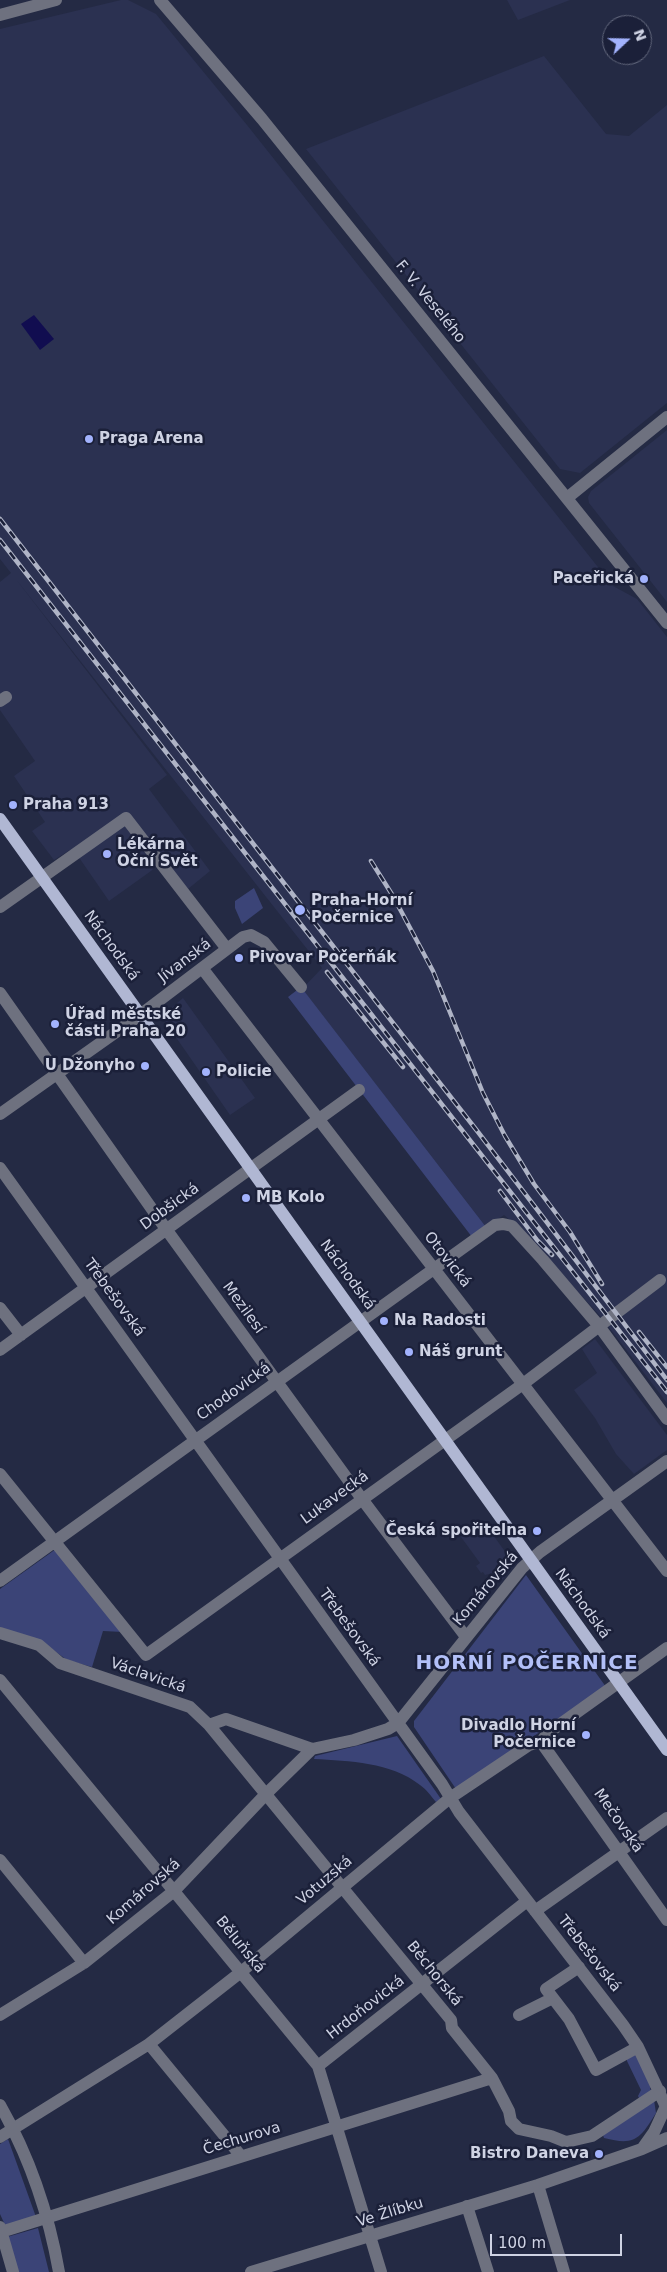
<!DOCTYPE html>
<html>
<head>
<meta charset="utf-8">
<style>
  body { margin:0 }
  #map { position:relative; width:667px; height:2272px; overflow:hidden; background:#242a44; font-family:"DejaVu Sans",sans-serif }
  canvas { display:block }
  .north { position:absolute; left:602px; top:15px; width:50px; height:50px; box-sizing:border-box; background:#1b2039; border:1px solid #63687d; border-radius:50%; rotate:69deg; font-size:14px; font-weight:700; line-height:20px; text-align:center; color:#cfd3e4 }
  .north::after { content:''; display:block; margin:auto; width:18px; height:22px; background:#a2b2fd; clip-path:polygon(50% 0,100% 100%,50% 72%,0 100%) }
  .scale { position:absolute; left:490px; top:2234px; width:132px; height:22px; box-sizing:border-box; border:2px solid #cfd3e4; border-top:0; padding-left:6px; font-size:15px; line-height:18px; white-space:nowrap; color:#cfd3e4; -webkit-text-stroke:4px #1b2039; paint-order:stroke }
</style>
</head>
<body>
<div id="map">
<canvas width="667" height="2272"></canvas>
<div class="north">N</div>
<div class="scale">100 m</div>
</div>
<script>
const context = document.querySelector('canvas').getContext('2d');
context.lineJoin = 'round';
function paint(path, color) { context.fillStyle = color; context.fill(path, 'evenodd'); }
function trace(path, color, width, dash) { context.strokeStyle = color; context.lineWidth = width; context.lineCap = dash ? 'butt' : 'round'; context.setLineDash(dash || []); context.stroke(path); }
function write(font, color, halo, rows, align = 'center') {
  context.font = font + ' "DejaVu Sans",sans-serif'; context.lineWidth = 5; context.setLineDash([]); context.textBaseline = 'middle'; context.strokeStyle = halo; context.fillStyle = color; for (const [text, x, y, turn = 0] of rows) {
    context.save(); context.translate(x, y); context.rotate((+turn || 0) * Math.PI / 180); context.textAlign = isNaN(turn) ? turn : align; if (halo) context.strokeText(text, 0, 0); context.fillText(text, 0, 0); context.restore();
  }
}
paint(new Path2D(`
  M121,0h7l28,14 91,111 366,461 24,13 30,38v766l-66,-86 -83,-90 -14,-12 -18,12 -184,-238 20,-21 -307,-390 152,197 -18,14 61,82 -22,18 -25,-30 -12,12 -42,30 -29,-42 -10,-9 -16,10 -22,-29 13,-9 -31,-46 21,-15 -35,-51v-128l11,-9 -11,-14v-530z
  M507,0h63l-52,20z
  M544,56l62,78 23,2 38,-31v298l-87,70 -20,-4 -254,-320z
  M667,430v172l-78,-99 -1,-6 3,-6z
  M183,998l72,100 -25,17 -64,-92 -2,-9z
  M595,1339l72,96v15l-33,24 -18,-20 -21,-36 -21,-28 23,-17 -15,-24z
  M483,1521l31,43 -12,16 -5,-8 -12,3 -2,-3 -2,1 -5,-7 4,-3 -19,-26z`), '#2b3151');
paint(new Path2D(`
  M254,888l9,20 -21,16 -7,-16v-7z
  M301,987l185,240 -14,10 -184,-240z
  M56,1549l67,83 -20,-1 -11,36 -25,-7 -22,-16 -45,-12v-43z
  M526,1575l80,112 -150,102 -42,-62v-6z
  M397,1736l44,63 -5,3c-5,-6 -10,-13 -16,-17 -29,-23 -71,-24 -106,-26l1,-3z
  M635,2051l17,35 -2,2 2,5 -12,7 -2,-4 3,-6 -14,-29v-5z
  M654,2100l2,13c-16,26 -21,33 -52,25l-2,-6z
  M8,2139l28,78 -31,8 -5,-11v-70z
  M38,2228l11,44h-33l-9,-35z`), '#3b4477');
paint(new Path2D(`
  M34,315l20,24 -14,11 -19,-26z`), '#110d50');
trace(new Path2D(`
  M160,0l102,119 405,504
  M0,15l56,-15
  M567,498l100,-81
  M0,701l6,-4
  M0,907l126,-89 101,131
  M202,968l465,603
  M0,993l166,236 196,270 104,138
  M0,1114l140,-99 103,-78 8,-2 13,7 37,45
  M0,1168l398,555 44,61 17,28 164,213 15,22 29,62
  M0,1308l21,27
  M0,1350l359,-260
  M0,1474l146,181 377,-271 137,-104
  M0,1581l495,-356 8,-1 9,2 31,34 56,66 68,93
  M0,1633l39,12 21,18 130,44 19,18 17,-6 86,30 42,-9 34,-11 10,-6 124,-155 18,-16 127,-91
  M0,1680l318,386 63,206
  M209,1725l242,295 1,8 40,50 17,33 2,10 8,8 32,7 15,6 26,-6 68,-45
  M541,1742l126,178
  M0,1860l84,103
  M535,1911l132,-93
  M579,1967l-33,22 23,30 27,51 42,-23
  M0,2015l84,-52 90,-72 92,-97 46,-45
  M519,2015l34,-17
  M149,2044l92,112
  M318,2066l209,-165
  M0,2105c29,51 49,110 59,167
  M0,2137l149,-93 92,-72 209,-174 79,-53 12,-3 7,-9 119,-85
  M642,2149l12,-17 12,-26
  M538,2185l26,87
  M467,2206l21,66
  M0,2227l13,45
  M1,2232l491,-154
  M251,2272l287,-87 104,-36 25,-11`), '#6e717f', 12);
trace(new Path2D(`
  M0,819l667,931`), '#b0b7d3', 12);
const rail = new Path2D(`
  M0,519l478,613 189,248
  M0,540l667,852
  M371,861l22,35 40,75 50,122 22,43 29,48 36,48 32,52
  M327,972l76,95
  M500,1191l37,49 15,15
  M639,1332l28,35`);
trace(rail, '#afb4c6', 4.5);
trace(rail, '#1b2039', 2.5, [8]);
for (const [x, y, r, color] of [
  [89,439,5,"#a2b2fd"],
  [644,579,5,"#a2b2fd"],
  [13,805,5,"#a2b2fd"],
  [107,854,5,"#a2b2fd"],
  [300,910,6,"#a2b2fd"],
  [239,958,5,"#a2b2fd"],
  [55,1024,5,"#a2b2fd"],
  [145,1066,5,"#a2b2fd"],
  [206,1072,5,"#a2b2fd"],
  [246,1198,5,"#a2b2fd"],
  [384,1321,5,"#a2b2fd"],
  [409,1352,5,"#a2b2fd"],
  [537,1531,5,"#a2b2fd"],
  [586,1735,5,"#a2b2fd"],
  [599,2154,5,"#a2b2fd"]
]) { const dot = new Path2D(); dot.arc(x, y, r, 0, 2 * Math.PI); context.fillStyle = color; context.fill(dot); trace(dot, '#1b2039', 2); }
write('15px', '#cfd3e4', '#1b2039', [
  ["F. V. Veselého",430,302,51],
  ["Náchodská",111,946,54],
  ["Jívanská",185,961,-37],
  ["Dobšická",170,1207,-36],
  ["Otovická",447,1260,52],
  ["Náchodská",347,1275,54],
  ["Třebešovská",114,1298,54],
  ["Mezilesí",243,1308,54],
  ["Chodovická",234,1392,-36],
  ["Lukavecká",335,1498,-36],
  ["Komárovská",486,1589,-50],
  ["Náchodská",582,1604,54],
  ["Třebešovská",349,1628,54],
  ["Václavická",148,1676,19],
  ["Mečovská",618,1821,55],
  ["Votuzská",325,1881,-40],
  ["Komárovská",144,1892,-41],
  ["Běluňská",240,1945,51],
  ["Třebešovská",589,1954,52],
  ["Běchorská",434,1974,51],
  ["Hrdoňovická",366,2008,-38],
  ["Čechurova",242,2139,-17],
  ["Ve Žlíbku",390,2213,-17]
]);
write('bold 15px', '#cfd3e4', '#1b2039', [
  ["Praga Arena",99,439],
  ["Paceřická",634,579,"right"],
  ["Praha 913",23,805],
  ["Lékárna",117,845],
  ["Oční Svět",117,862],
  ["Praha-Horní",311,901],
  ["Počernice",311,918],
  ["Pivovar Počerňák",249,958],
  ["Úřad městské",65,1015],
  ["části Praha 20",65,1032],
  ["U Džonyho",135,1066,"right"],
  ["Policie",216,1072],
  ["MB Kolo",256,1198],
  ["Na Radosti",394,1321],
  ["Náš grunt",419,1352],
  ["Česká spořitelna",527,1531,"right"],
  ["Divadlo Horní",576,1726,"right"],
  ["Počernice",576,1743,"right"],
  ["Bistro Daneva",589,2154,"right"]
], 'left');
context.letterSpacing = '1px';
write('bold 20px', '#b3c0f8', '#1b2039', [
  ["HORNÍ POČERNICE",527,1664]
]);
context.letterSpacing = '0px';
</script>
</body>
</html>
